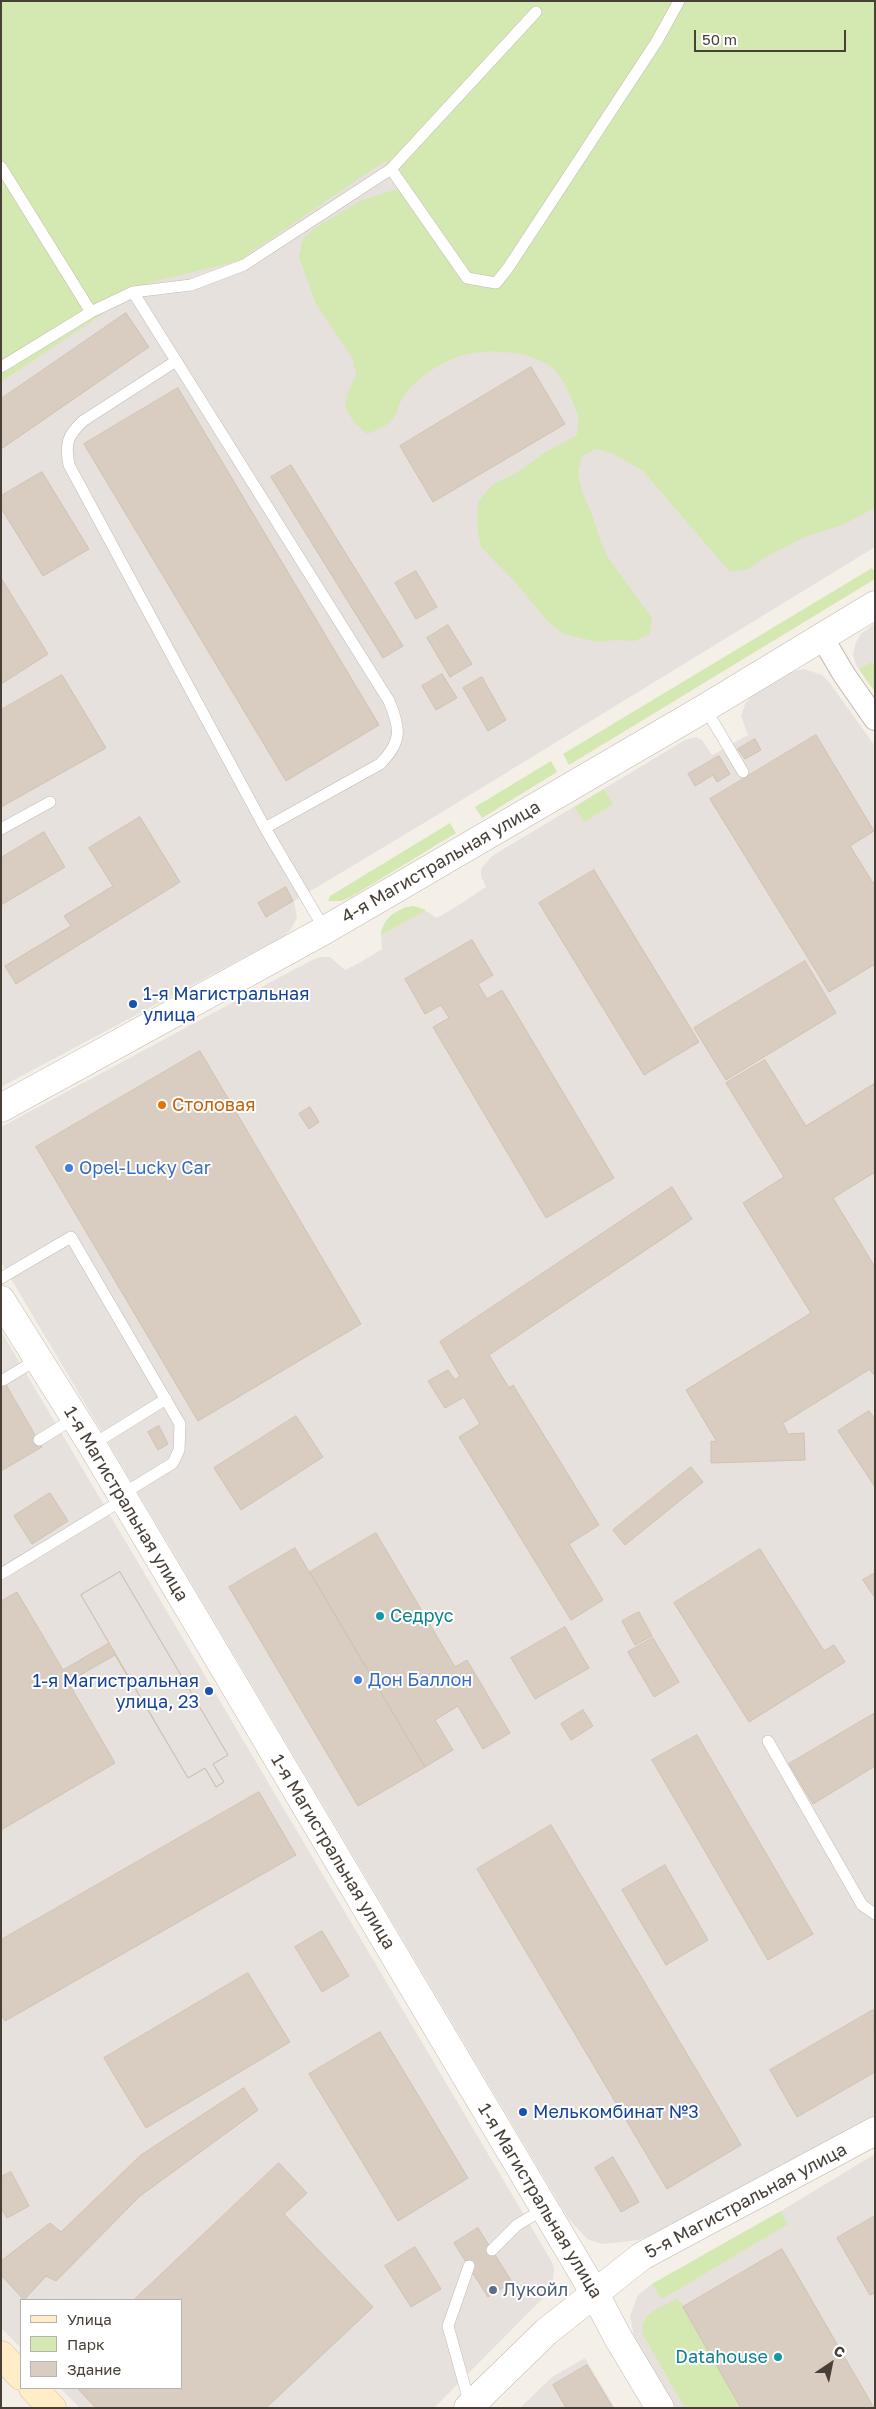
<!DOCTYPE html>
<html>
<head>
<meta charset="utf-8">
<style>
  body { margin:0 }
  #map { position:relative; width:876px; height:2409px; overflow:hidden; background:#f4f0e8; font-family:"Golos Text",sans-serif }
  canvas { display:block }
  .frame { position:absolute; inset:0; border:2px solid #484037; pointer-events:none }
  .legend { position:absolute; left:20px; top:2299px; width:162px; height:90px; box-sizing:border-box; background:#fff; border:1px solid #b6b3af; margin:0; padding:6px 9px; list-style:none; font-size:15px; color:#484037 }
  .legend li { display:flex; align-items:center; gap:10px; height:25px }
  .legend b { width:25px; border:1px solid #b6b3af }
  .north { position:absolute; left:806px; top:2339px; width:50px; height:50px; -webkit-text-stroke:4px #fff; paint-order:stroke; rotate:34deg; font-size:14px; font-weight:700; line-height:20px; text-align:center; color:#484037 }
  .north::after { content:''; display:block; margin:auto; width:18px; height:22px; background:#484037; clip-path:polygon(50% 0,100% 100%,50% 72%,0 100%) }
  .scale { position:absolute; left:694px; top:30px; width:152px; height:22px; box-sizing:border-box; border:2px solid #484037; border-top:0; padding-left:6px; font-size:15px; line-height:18px; white-space:nowrap; color:#484037; -webkit-text-stroke:4px #fff; paint-order:stroke }
</style>
</head>
<body>
<div id="map">
<canvas width="876" height="2409"></canvas>
<div class="frame"></div>
<ul class="legend">
<li><b style="height:6px;background:#ffedc8"></b>Улица</li>
<li><b style="height:14px;background:#d4e8b1"></b>Парк</li>
<li><b style="height:14px;background:#d9cdc1"></b>Здание</li>
</ul>
<div class="north">С</div>
<div class="scale">50 m</div>
</div>
<script>
const context = document.querySelector('canvas').getContext('2d');
context.lineJoin = 'round';
function paint(path, color) { context.fillStyle = color; context.fill(path, 'evenodd'); }
function trace(path, color, width, dash) { context.strokeStyle = color; context.lineWidth = width; context.lineCap = dash ? 'butt' : 'round'; context.setLineDash(dash || []); context.stroke(path); }
function write(font, color, halo, rows, align = 'center') {
  context.font = font + ' "Golos Text",sans-serif'; context.lineWidth = 4; context.setLineDash([]); context.textBaseline = 'middle'; context.strokeStyle = halo; context.fillStyle = color; for (const [text, x, y, turn = 0] of rows) {
    context.save(); context.translate(x, y); context.rotate((+turn || 0) * Math.PI / 180); context.textAlign = isNaN(turn) ? turn : align; if (halo) context.strokeText(text, 0, 0); context.fillText(text, 0, 0); context.restore();
  }
}
paint(new Path2D(`
  M1,1h874v546l-428,262 -153,92 3,17 -6,11 -7,7 -283,151z
  M875,623v69l-19,-27 -3,-10 2,-11 6,-10z
  M804,669l18,6 7,7 46,64v1371l-115,67 -121,56 -37,4 -15,-5 -19,-21 -567,-956v-135l309,-166 10,-4h10l15,13 16,-8 21,-13 -1,-17 4,-10 6,-7 12,-7 10,-2 8,2 16,10 25,-15 24,-16 -5,-11v-7l11,-13 193,-116 11,-3 6,3 10,15 36,-20 -7,-19 4,-12 8,-9 41,-24z
  M1,1331l551,931 2,7 -1,13 -10,16 -109,110h-354l-20,-20h121v-88h-160v48l-20,-20z
  M875,2154v254h-200l-40,-68 -5,-24 8,-21 14,-11 129,-73z
  M585,2358l30,50h-95l32,-31z`), '#e7e1dd');
paint(new Path2D(`
  M1,1h874v507l-33,17 -35,11 -45,23 -14,10 -18,3 -87,-101 -29,-17 -17,-5 -15,7 -4,17 4,19 8,17 11,34 8,16 43,59 -2,16 -16,7 -19,-1 -18,2 -33,-8 -14,-10 -33,-40 -36,-37 -4,-20 1,-25 14,-17 24,-12 30,-21 31,-17c0,-6 2,-13 1,-19 -3,-11 -14,-36 -22,-45 -20,-21 -73,-24 -99,-14 -21,8 -38,20 -52,37 -4,5 -6,12 -8,18 -7,13 -17,17 -30,22l-13,-12 -9,-14 3,-16 8,-17 -3,-16 -37,-55 -17,-47 4,-18 12,-11 45,-27 49,-16 -24,-24 -147,100 -89,22 -148,99z
  M872,568l3,4v7l-306,186 -6,-11z
  M872,662l3,4v26l-16,-23z
  M551,761l6,11 -75,46 -7,-11z
  M604,789l9,15 -29,18 -9,-15z
  M450,823l6,10 -105,64 -10,4h-13l2,-5z
  M413,906l13,4 -45,25c2,-17 16,-26 32,-29z
  M781,2211l7,13 -126,75 -10,-15z
  M678,2298l5,9 58,101h-56l-42,-73c-6,-21 19,-28 35,-37z`), '#d4e8b1');
const building = new Path2D(`
  M126,313l23,34 -148,102v-50z
  M531,367l34,57 -132,78 -33,-56z
  M178,388l201,337 -93,56 -202,-337z
  M291,465l112,181 -20,12 -112,-181z
  M42,472l47,77 -46,27 -42,-68v-12z
  M416,571l21,36 -21,12 -21,-36z
  M1,578l47,76 -47,30z
  M448,625l24,39 -22,13 -23,-39z
  M442,674l15,24 -21,12 -14,-24z
  M62,675l44,73 -105,59v-97z
  M482,677l24,43 -18,11 -25,-43z
  M816,735l58,96 -24,15 25,40v78l-46,28 -119,-193z
  M755,739l6,11 -16,9 -7,-10z
  M719,756l11,18 -13,8 -4,-7 -18,11 -7,-12z
  M140,817l40,65 -164,102 -11,-18 66,-40 -7,-10 49,-30 -24,-38z
  M44,832l21,35 -64,38v-47z
  M594,870l105,172 -55,33 -105,-172z
  M286,887l7,14 -27,16 -8,-14z
  M472,940l21,35 -15,9 9,15 15,-9 112,188 -68,40 -113,-191 16,-9 -8,-13 -16,9 -20,-35z
  M805,961l31,52 -110,67 -32,-52z
  M200,1051l161,273 -163,97 -162,-274z
  M765,1060l41,66 69,-43v89l-42,26 42,69v106l-2,1 -3,-5 -87,54 5,11 16,-1 1,27 -94,3v-22l6,1 -31,-52 125,-77 -68,-110 41,-26 -58,-94z
  M310,1107l9,15 -10,7 -10,-15z
  M672,1187l20,32 -203,136 20,33 4,-3 86,140 -30,19 34,56 -32,20 -112,-183 21,-13 -16,-27 -19,11 -17,-27 20,-11 7,10 5,-4 -20,-34z
  M1,1376l41,71 -41,24z
  M869,1411l6,8v68l-37,-56z
  M296,1416l27,41 -82,53 -27,-42z
  M159,1426l9,18 -10,6 -10,-18z
  M691,1467l12,15 -78,63 -12,-15z
  M50,1493l18,28 -36,23 -18,-28z
  M376,1533l79,134 12,-7 43,73 -27,16 -25,-43 -23,14 18,30 -28,17 -115,-195z
  M295,1548l130,219 -67,39 -129,-219z
  M760,1549l64,102 10,-6 11,17 -96,60 -75,-119z
  M120,1572l108,183 -15,9 11,18 -8,5 -11,-19 -17,10 -73,-123 -47,27 47,81 -114,67v-229l16,-9 46,78 46,-27 -28,-48z
  M120,1572l108,183 -15,9 11,18 -8,5 -11,-19 -17,10 -107,-183z
  M875,1573v25l-12,-18z
  M639,1612l13,24 -17,9 -13,-24z
  M565,1627l24,41 -54,31 -24,-41z
  M653,1638l26,44 -25,15 -26,-45z
  M583,1710l10,16 -22,14 -10,-16z
  M875,1713v53l-62,38 -24,-40z
  M697,1735l116,199 -45,26 -116,-200z
  M259,1792l37,63 -291,166 -4,-7v-74z
  M551,1825l190,320 -74,44 -190,-320z
  M665,1865l43,75 -42,25 -44,-75z
  M322,1931l27,45 -27,16 -27,-45z
  M248,1973l42,69 -144,86 -42,-70z
  M873,2010l2,62 -78,45 -27,-47z
  M380,2032l88,146 -70,43 -89,-147z
  M244,2088l14,22 -118,86 -84,85 -10,-5 -22,24 -23,-25v-14l49,-38 11,9 80,-77z
  M613,2157l26,45 -18,10 -26,-44z
  M279,2163l28,30 -23,21 89,93 -107,101h-170l-19,-20h104v-88h-47z
  M11,2172l18,34 -22,12 -6,-10v-31z
  M875,2216v77l-5,2 -33,-57z
  M478,2228l34,54 -24,15 -34,-54z
  M415,2247l26,42 -30,18 -26,-41z
  M782,2249l92,159h-133l-58,-101z
  M587,2365l26,43h-47l-13,-23z`);
paint(building, '#d9cdc1');
trace(building, '#d1c2b1', 1);
const service = new Path2D(`
  M1,167l90,145
  M391,169l76,109 29,5 12,-15 149,-227 22,-40
  M133,292l256,409c12,28 13,41 -9,63l-115,64
  M176,361l-93,60c-16,15 -18,23 -14,44l196,363 60,102
  M1,367l90,-55 42,-20 58,-7 53,-20 147,-96 145,-157
  M705,708l38,64
  M1,829l49,-27
  M1,1278l70,-41 109,187 -1,26 -6,13 -52,32
  M3,1380l35,-21
  M39,1440l36,-22
  M92,1445l74,-46
  M1,1574l123,-75
  M768,1741l94,164 13,9
  M492,2250l25,-25 27,-16
  M469,2266l-21,60 22,79`);
const minor = new Path2D(`
  M822,637l21,36 32,46`);
const tertiary = new Path2D(`
  M1,1108l324,-178 380,-222 170,-103
  M1,1300l91,145 502,847 23,44 43,72
  M468,2408l78,-76 96,-76 233,-125`);
const secondary = new Path2D(`
  M1,2355l20,21
  M33,2388l19,20`);
trace(service, '#c3b9ae', 12);
trace(minor, '#c3b9ae', 24);
trace(tertiary, '#c3b9ae', 29);
trace(secondary, '#d4bf98', 29);
trace(service, '#fff', 11);
trace(minor, '#fff', 22);
trace(tertiary, '#fff', 28);
trace(secondary, '#ffedc8', 28);
for (const [x, y, r, color] of [
  [133,1004,5,"#1a4fb4"],
  [162,1105,5,"#e8710a"],
  [69,1168,5,"#3f7fe0"],
  [380,1616,5,"#0f9aa8"],
  [358,1680,5,"#3f7fe0"],
  [209,1691,5,"#1a4fb4"],
  [523,2112,5,"#1a4fb4"],
  [493,2290,5,"#5c6f8a"],
  [778,2357,5,"#0f9aa8"]
]) { const dot = new Path2D(); dot.arc(x, y, r, 0, 2 * Math.PI); context.fillStyle = color; context.fill(dot); trace(dot, '#fff', 2); }
write('18px', '#484037', '#fff', [
  ["4-я Магистральная улица",441,862,-30],
  ["1-я Магистральная улица",126,1504,59],
  ["1-я Магистральная улица",333,1852,59],
  ["1-я Магистральная улица",540,2201,59],
  ["5-я Магистральная улица",746,2201,-28]
]);
write('18px', '#164399', '#fff', [
  ["1-я Магистральная",143,994],
  ["улица",143,1015],
  ["1-я Магистральная",199,1681,"right"],
  ["улица, 23",199,1702,"right"],
  ["Мелькомбинат №3",533,2112]
], 'left');
write('18px', '#c56008', '#fff', [
  ["Столовая",172,1105]
], 'left');
write('18px', '#366cbe', '#fff', [
  ["Opel-Lucky Car",79,1168],
  ["Дон Баллон",368,1680]
], 'left');
write('18px', '#0d838f', '#fff', [
  ["Седрус",390,1616],
  ["Datahouse",768,2357,"right"]
], 'left');
write('18px', '#4e5e75', '#fff', [
  ["Лукойл",503,2290]
], 'left');
</script>
</body>
</html>
